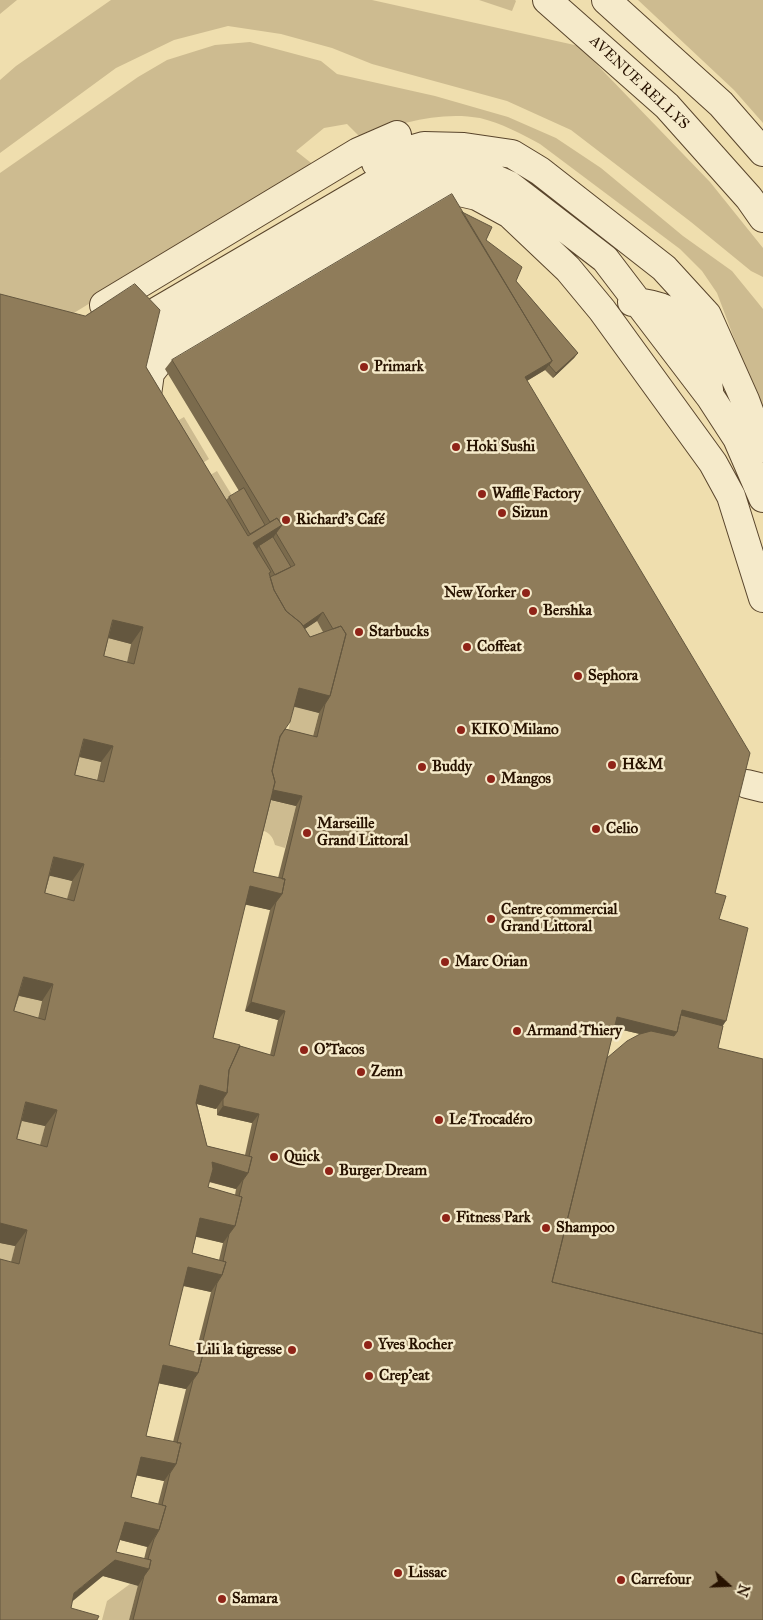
<!DOCTYPE html>
<html>
<head>
<meta charset="utf-8">
<style>
  body { margin:0 }
  #map { position:relative; width:763px; height:1620px; overflow:hidden; background:#efdeae; font-family:"IM FELL Great Primer",serif }
  canvas { display:block }
  .north { position:absolute; left:703px; top:1560px; width:50px; height:50px; -webkit-text-stroke:4px #f5eaca; paint-order:stroke; rotate:110deg; font-size:14px; font-weight:700; line-height:20px; text-align:center; color:#271200 }
  .north::after { content:''; display:block; margin:auto; width:18px; height:22px; background:#271200; clip-path:polygon(50% 0,100% 100%,50% 72%,0 100%) }
</style>
</head>
<body>
<div id="map">
<canvas width="763" height="1620"></canvas>
<div class="north">N</div>
</div>
<script>
const context = document.querySelector('canvas').getContext('2d');
context.lineJoin = 'round';
function paint(path, color) { context.fillStyle = color; context.fill(path, 'evenodd'); }
function trace(path, color, width, dash) { context.strokeStyle = color; context.lineWidth = width; context.lineCap = dash ? 'butt' : 'round'; context.setLineDash(dash || []); context.stroke(path); }
function write(font, color, halo, rows, align = 'center') {
  context.font = font + ' "IM FELL Great Primer",serif'; context.lineWidth = 5; context.setLineDash([]); context.textBaseline = 'middle'; context.strokeStyle = halo; context.fillStyle = color; for (const [text, x, y, turn = 0] of rows) {
    context.save(); context.translate(x, y); context.rotate((+turn || 0) * Math.PI / 180); context.textAlign = isNaN(turn) ? turn : align; if (halo) context.strokeText(text, 0, 0); context.fillText(text, 0, 0); context.restore();
  }
}
paint(new Path2D(`
  M0,0h17l-17,14z
  M111,0h261l207,46 131,136 53,66v29l-12,-6 -60,-49 -120,-92 -64,-29 -135,-37 -40,-16 -51,-14 -53,-8 -54,14 -58,28 -116,85v-73l16,-14z
  M479,0h36l1,1 -4,10z
  M638,0h125v123l-29,-33z
  M250,42l71,19 16,13 98,22 73,21 48,21 45,30 82,68 49,35 31,38v106l-46,-122 -15,-22 -22,-22 -140,-105c-18,-10 -39,-21 -60,-26 -40,-7 -82,5 -119,20l-14,-14 -23,4 -28,23 19,15 -251,153 -64,-6v-140l138,-96 29,-17 48,-15z
  M184,417l25,42 -16,10 -26,-42z
  M217,471l16,26 -7,4 -26,-20z
  M317,621l13,21 -34,-7z
  M101,636l30,8 -8,37 -31,-8z
  M294,706l25,7 -9,34 -24,-7z
  M72,755l29,7 -9,37 -29,-9z
  M269,800l27,6 -11,42 -10,-3c-2,-8 -5,-12 -13,-15z
  M42,874l30,7 -9,36 -29,-7z
  M12,994l30,7 -9,36 -31,-8z
  M14,1119l31,7 -9,37 -29,-10z
  M0,1243l15,3 -8,35 -7,-2z
  M130,1584l8,2 -9,34h-27l5,-19z`), '#cdbb90');
const minor = new Path2D(`
  M547,0l120,106 82,92 14,20
  M606,0l115,104 42,48
  M376,163l13,-7 35,-10 40,1 48,7 28,17 124,97 43,47 38,85 18,48
  M632,302c57,3 70,38 77,88
  M104,305l254,-153 39,-17
  M133,333l9,-13 246,-144 22,-7 51,1 23,4 25,11 96,74 106,139 26,40 26,60
  M143,349l23,-17 263,-158
  M146,402l4,-29 11,-14 273,-164 17,-5 26,6 33,18 58,55 34,41 111,153 18,33 32,102
  M747,784l16,4`);
trace(minor, '#59452c', 30);
trace(minor, '#f5eaca', 28);
paint(new Path2D(`
  M462,212l24,28 30,41 62,72 -4,5 -21,20 -8,-8 -18,11 188,512 4,26 4,107 -5,22 45,572h-634l9,-35 -35,-9 -103,44 11,-358 4,-16 -15,-3v-949l146,73 80,133 3,-3 10,-6 -74,-122 7,-9zM317,621l6,11 -13,5 -5,-8zM108,638l23,6 -4,18 -23,-6zM294,706l25,7 -6,23 -28,-7zM79,757l22,5 -4,18 -22,-5zM271,800l25,6 -18,72 -25,-6zM50,875l22,6 -5,18 -22,-6zM245,904l25,6 -25,101 33,9 -8,35 -30,-9 -27,-8zM19,996l23,5 -4,17 -24,-7zM614,1028l26,6 -33,24zM197,1104l19,5 1,-1v7l35,8 -7,32 -38,-9zM22,1121l23,5 -5,19 -23,-6zM209,1182l27,7 -1,6 -27,-8zM196,1236l27,7 -4,17 -27,-7zM183,1286l28,6 -15,60 -27,-7zM159,1383l27,6 -13,53 -27,-6zM137,1475l27,6 -6,23 -27,-7zM120,1540l27,7 -3,12 -28,-7z`), '#7b6b4d');
paint(new Path2D(`
  M578,353l-4,5 -21,20 3,-5z
  M552,361l-7,9 -27,16 7,-9z
  M282,525l-12,17 -11,4 -3,5 -3,-8z
  M323,612l-6,9 -29,19 7,-9z
  M113,620l30,7 -12,17 -30,-8z
  M299,688l31,8 -11,17 -32,-8z
  M84,739l29,7 -12,16 -29,-7z
  M268,789l34,7 -6,10 -34,-8z
  M54,857l30,7 -12,17 -30,-7z
  M250,886l32,8 -12,16 -32,-7z
  M24,977l29,7 -11,17 -30,-7z
  M251,1002l34,9 -7,9 -33,-9z
  M682,1010l44,11 -6,9 -42,-10z
  M617,1017l60,15 -7,9 -60,-14z
  M200,1085l27,8 -11,16 -27,-7z
  M26,1102l31,8 -12,16 -31,-7z
  M223,1106l36,8 -7,9 -35,-8z
  M212,1162l36,11 -12,16 -36,-10z
  M200,1218l35,8 -12,17 -35,-8z
  M0,1223l27,7 -12,16 -15,-3z
  M188,1267l34,8 -11,17 -35,-8z
  M163,1365l35,8 -12,16 -34,-7z
  M141,1457l35,7 -12,17 -35,-7z
  M125,1522l34,8 -11,17 -35,-9z
  M115,1560l34,9 -11,17 -35,-10 -41,34 12,-17z`), '#64573f');
const building = new Path2D(`
  M452,194l100,167 -27,16 225,376 -35,140 11,3 -7,23 29,9 -22,93 -44,-11 -5,22 -60,-15 -65,265 211,52v286h-630l11,-44 5,-7 2,-9 -3,-1 6,-20 5,-9 7,-24 -4,-1 8,-32 6,-9 5,-21h-4l16,-63 5,-7 5,-19 -3,-1 17,-70 5,-8 4,-13 -3,-1 6,-27 6,-8 7,-29 -3,-1 4,-16 5,-7 4,-16 -3,-1 10,-42 -36,-8v-7l4,-6 2,-23 11,-24 34,10 11,-45 -34,-9 25,-100 6,-8 3,-15h-3l20,-83 -29,-6 2,-8 -3,-11 8,-34 5,-8 32,8 8,-33 5,-8 16,-62 -5,-8 -8,3 -10,-17 -20,14 -2,-3 -15,-12 -12,-21 -4,-13 25,-12 -19,-32 6,-8 -5,-7 -7,4 -98,-162z
  M462,212l30,15 -6,13 36,27 -6,14 62,72 -22,20 -7,-8 3,-4z
  M135,284l25,26 -14,57 102,169 29,-18 5,7 -29,18 18,29 -2,1 5,17 12,21 15,12 9,14 31,-11 5,8 -16,62 -31,-8 -9,34 -10,14 -8,35 3,11 -22,90 32,7 -3,15 -32,-8 -37,152 27,7 -11,25 -2,23 -27,-8 -4,18 11,43 45,11 -4,16 -36,-11 1,7 -5,18 34,10 -7,29 -35,-8 -8,35 34,9 -4,13 -34,-8 -19,78 34,9 -5,19 -35,-8 -17,71 35,7 -5,21 -35,-7 -10,40 35,9 -7,24 -34,-8 -9,30 35,8 -2,9 -34,-9 -41,33 -3,15 28,8 -2,4h-97v-361l19,5 8,-34 -27,-7v-929l85,22zM113,620l30,7 -9,37 -30,-8zM84,739l29,7 -9,36 -29,-7zM54,857l30,7 -10,37 -29,-8zM24,977l29,7 -8,36 -31,-9zM26,1102l31,8 -10,37 -30,-8z
  M244,488l21,37 -15,9 -21,-37z
  M273,537l18,30 -16,8 -16,-29z
  M681,1015l42,11 -5,22 45,11v275l-211,-52 55,-224 20,-17 13,-7 11,-3 23,5 3,-4z`);
paint(building, '#8f7c5a');
trace(building, '#64573f', 1);
for (const [x, y, r, color] of [
  [364,367,5,"#8f2418"],
  [456,447,5,"#8f2418"],
  [482,494,5,"#8f2418"],
  [502,513,5,"#8f2418"],
  [286,520,5,"#8f2418"],
  [526,593,5,"#8f2418"],
  [533,611,5,"#8f2418"],
  [359,632,5,"#8f2418"],
  [467,647,5,"#8f2418"],
  [578,676,5,"#8f2418"],
  [461,730,5,"#8f2418"],
  [612,765,5,"#8f2418"],
  [422,767,5,"#8f2418"],
  [491,779,5,"#8f2418"],
  [596,829,5,"#8f2418"],
  [307,833,5,"#8f2418"],
  [491,919,5,"#8f2418"],
  [445,962,5,"#8f2418"],
  [517,1031,5,"#8f2418"],
  [304,1050,5,"#8f2418"],
  [361,1072,5,"#8f2418"],
  [439,1120,5,"#8f2418"],
  [274,1157,5,"#8f2418"],
  [329,1171,5,"#8f2418"],
  [446,1218,5,"#8f2418"],
  [546,1228,5,"#8f2418"],
  [368,1345,5,"#8f2418"],
  [292,1350,5,"#8f2418"],
  [369,1376,5,"#8f2418"],
  [398,1573,5,"#8f2418"],
  [621,1580,5,"#8f2418"],
  [222,1599,5,"#8f2418"]
]) { const dot = new Path2D(); dot.arc(x, y, r, 0, 2 * Math.PI); context.fillStyle = color; context.fill(dot); trace(dot, '#f5eaca', 2); }
write('15px', '#271200', '#f5eaca', [
  ["AVENUE RELLYS",639,83,43]
]);
write('bold 15px', '#271200', '#f5eaca', [
  ["Primark",374,367],
  ["Hoki Sushi",466,447],
  ["Waffle Factory",492,494],
  ["Sizun",512,513],
  ["Richard's Café",296,520],
  ["New Yorker",516,593,"right"],
  ["Bershka",543,611],
  ["Starbucks",369,632],
  ["Coffeat",477,647],
  ["Sephora",588,676],
  ["KIKO Milano",471,730],
  ["H&M",622,765],
  ["Buddy",432,767],
  ["Mangos",501,779],
  ["Marseille",317,824],
  ["Grand Littoral",317,841],
  ["Celio",606,829],
  ["Centre commercial",501,910],
  ["Grand Littoral",501,927],
  ["Marc Orian",455,962],
  ["Armand Thiery",527,1031],
  ["O'Tacos",314,1050],
  ["Zenn",371,1072],
  ["Le Trocadéro",449,1120],
  ["Quick",284,1157],
  ["Burger Dream",339,1171],
  ["Fitness Park",456,1218],
  ["Shampoo",556,1228],
  ["Yves Rocher",378,1345],
  ["Lili la tigresse",282,1350,"right"],
  ["Crep'eat",379,1376],
  ["Lissac",408,1573],
  ["Carrefour",631,1580],
  ["Samara",232,1599]
], 'left');
</script>
</body>
</html>
